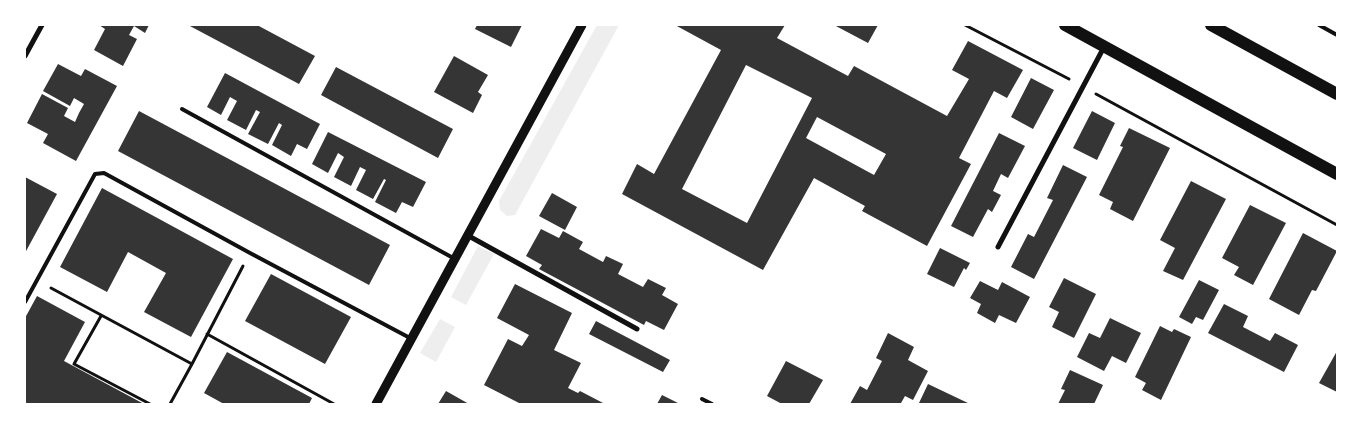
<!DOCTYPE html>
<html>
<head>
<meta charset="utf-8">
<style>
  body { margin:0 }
  #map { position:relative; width:1362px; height:429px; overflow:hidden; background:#fff; font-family:"Alegreya Sans",sans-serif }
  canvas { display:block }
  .frame { position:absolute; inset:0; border:26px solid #fff; pointer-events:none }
</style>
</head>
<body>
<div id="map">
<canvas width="1362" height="429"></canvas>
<div class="frame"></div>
</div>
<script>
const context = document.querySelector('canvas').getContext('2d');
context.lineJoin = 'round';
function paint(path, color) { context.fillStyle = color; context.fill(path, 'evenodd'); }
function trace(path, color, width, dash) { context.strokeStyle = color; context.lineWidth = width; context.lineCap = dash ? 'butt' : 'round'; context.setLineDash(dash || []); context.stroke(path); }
paint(new Path2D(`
  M597,25h22l-104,190 -8,1 -7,-6 -1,-9z
  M478,246l16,8 -28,51 -15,-8z
  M440,319l15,8 -19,35 -16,-9z`), '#eee');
paint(new Path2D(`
  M99,25h50l-4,8 -11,-7 -5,9 8,4 -14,27 -29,-16 11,-21z
  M188,25h69l58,31 -16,28z
  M477,25h45l-11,22 -36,-18z
  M675,25h110l-8,13 71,38 6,-10 93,50 22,-37 -17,-9 16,-29 55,29 -16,28 -13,-7 -35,67 12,6 -44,82 -65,-35 3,-5 -51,-28 -51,92 -141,-76 15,-30 17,10 67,-124zM746,65l66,33 -65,125 -65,-34zM817,117l69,37 -12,21 -68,-37z
  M834,25h44l-10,18z
  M454,56l34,19 -10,17 4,3 -9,18 -39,-21z
  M58,64l23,12 4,-7 32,17 -41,75 -33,-18 5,-9 -21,-11 15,-29 26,14 -4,8 11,6 4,-9 5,-9 -10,-6 -4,8 -27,-15z
  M336,67l117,62 -15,29 -117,-63z
  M225,73l95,51 -13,25 -10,-5 -6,12 -19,-11 10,-20 -3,-2 -11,21 -20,-10 12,-22 -4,-2 -10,20 -19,-10 10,-19 -7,-4 -9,18 -14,-8z
  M1031,78l23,12 -21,39 -22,-12z
  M139,111l251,134 -21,40 -251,-134z
  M1092,111l23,12 -18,37 -24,-12z
  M1129,128l41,20 -37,73 -23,-12 3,-7 -14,-7 24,-48 -3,-1z
  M328,132l98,50 -13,25 -11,-5 -6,11 -21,-11 11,-22 -2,-1 -11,20 -17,-9 10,-20 -6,-3 -9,19 -17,-9 10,-20 -6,-4 -10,20 -16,-9z
  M999,133l26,13 -17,32 -7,-4 -8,17 8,4 -9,17 -4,-3 -15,28 -22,-11z
  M1063,165l24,12 -53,102 -23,-12 17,-33 6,3 19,-37 -6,-2z
  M25,177l32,17 -32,59v-42l1,-2 -1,-1z
  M1191,181l35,18 -43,81 -20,-9 12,-23 -15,-8z
  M102,188l131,71 -42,78 -47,-25 22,-39 -38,-21 -21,40 -47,-25z
  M552,193l25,14 -12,23 -26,-14z
  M1250,205l36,18 -33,62 -19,-10 5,-8 -17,-9z
  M541,229l18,9 4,-7 20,11 -4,7 24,13 3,-6 17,8 -5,10 25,13 5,-8 18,9 -4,7 16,9 -14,26 -18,-9 -2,4 -105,-56 3,-4 -16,-9z
  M1303,233l34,18 -21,40 -4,-1 -13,25 -30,-16z
  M940,248l30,15 -4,7 -2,-2 -10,19 -27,-13z
  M271,274l80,43 -26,47 -80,-43z
  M1064,278l32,16 -22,44 -22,-11 7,-15 -10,-5z
  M1199,280l20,10 -16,30 -7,-3 -4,7 -13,-7z
  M980,281l18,9 4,-8 28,15 -14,26 -17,-8 -4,8 -18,-10 4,-9 -11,-6z
  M515,284l57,29 -18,37 27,13 -13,25 10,5 2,-2 25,13h-46l-2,-1 -1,1h-35l-37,-19 24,-46 14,7 7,-11 -32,-17z
  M37,296l48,26 -21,39 80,43h-116l-3,-2v-84z
  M1224,304l24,12 -5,11 27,14 5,-8 23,12 -14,27 -76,-39z
  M1110,318l31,15 -15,30 -14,-7 -8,15 -27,-14 12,-24 11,5z
  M596,321l74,39 -7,12 -74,-38z
  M1160,326l12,6 2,-3 17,8 -30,63 -19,-10 4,-7 -11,-6z
  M888,333l26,14 -6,13 20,11 -15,29 -8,-4 -4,7 3,1h-54l10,-18 7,4 15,-29 -6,-3z
  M1337,351v41l-18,-9z
  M227,352l85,46 -3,6h-85l-20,-11z
  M786,361l37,19 -14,24h-27l-15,-8z
  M1070,370l33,15 -9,19h-36l7,-14 -4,-1z
  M928,384l42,20h-47l-4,-1z
  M446,391l23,13h-31z
  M662,395l18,9h-23z`), '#353535');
trace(new Path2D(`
  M965,25l104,54
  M1096,94l241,131
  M51,288l141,76 51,-98
  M101,316l-27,48 76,40
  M207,334l127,70
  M170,404l22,-40`), '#111', 3);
trace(new Path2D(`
  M1319,25l18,10
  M182,109l273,150
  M25,302l70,-128 9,-1 146,80 160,85
  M702,399l10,5`), '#111', 4);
trace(new Path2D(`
  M25,56l17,-31
  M467,235l170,94
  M998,247l106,-200`), '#111', 5);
trace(new Path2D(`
  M376,404l206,-379`), '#111', 9);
trace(new Path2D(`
  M1065,25l272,149
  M1211,25l126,69`), '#111', 12);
</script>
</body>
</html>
